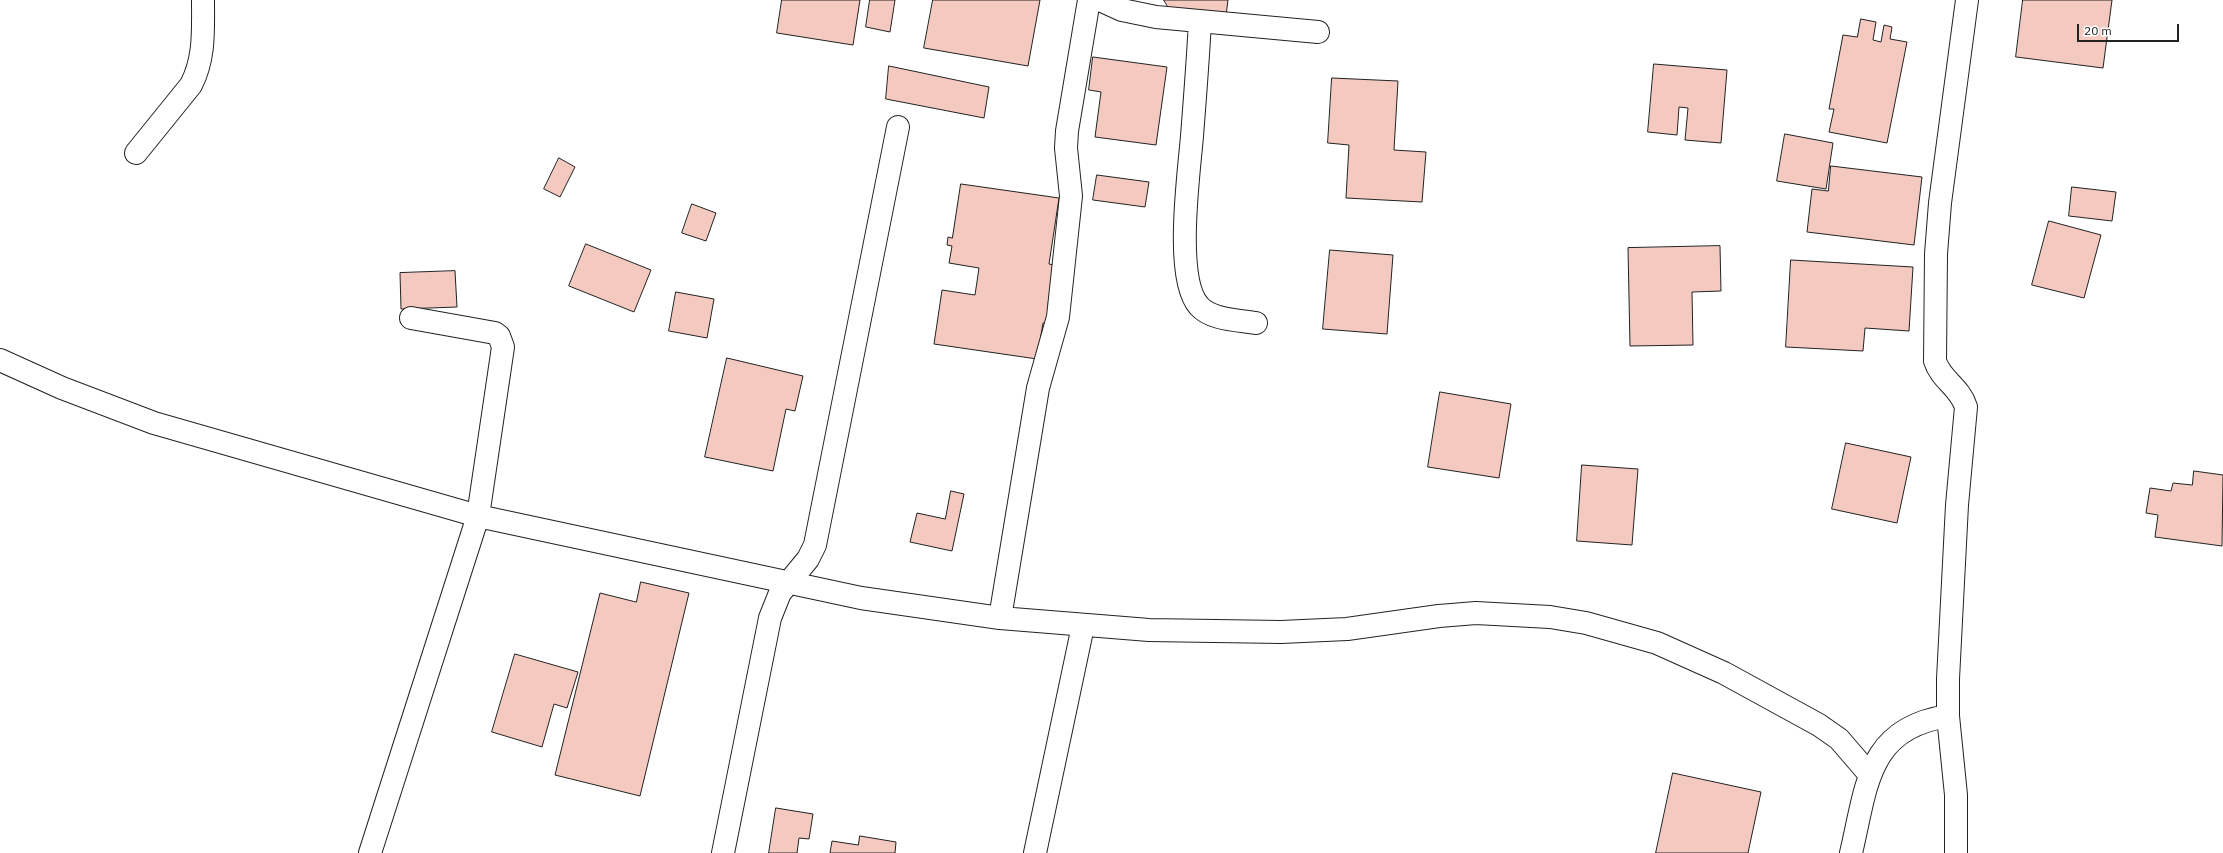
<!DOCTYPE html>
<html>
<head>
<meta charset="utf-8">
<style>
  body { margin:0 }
  #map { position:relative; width:2223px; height:853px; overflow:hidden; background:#fff; font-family:"IBM Plex Sans",sans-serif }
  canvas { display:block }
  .scale { position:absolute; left:2077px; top:24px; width:102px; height:18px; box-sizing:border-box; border:2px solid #222; border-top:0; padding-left:5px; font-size:12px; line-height:14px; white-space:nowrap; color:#222; -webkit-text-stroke:3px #fff; paint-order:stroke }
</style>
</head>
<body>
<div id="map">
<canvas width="2223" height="853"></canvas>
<div class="scale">20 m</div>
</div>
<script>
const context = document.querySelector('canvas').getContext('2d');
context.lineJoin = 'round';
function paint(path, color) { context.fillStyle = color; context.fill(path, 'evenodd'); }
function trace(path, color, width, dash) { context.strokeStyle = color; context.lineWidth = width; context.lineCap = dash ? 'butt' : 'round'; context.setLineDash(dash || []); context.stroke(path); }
const building = new Path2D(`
  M782,0h78l-7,45 -76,-12z
  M870,0h25l-5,32 -24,-5z
  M933,0h107l-12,66 -104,-18z
  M1164,0h64l-2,16 -56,-6z
  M2023,0h89l-9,68 -87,-11z
  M1861,19l15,3 -3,18 8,2 3,-17 8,2 -2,12 17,3 -20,101 -58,-11 5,-23h-5l14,-74 14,2z
  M1093,57l74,10 -11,78 -61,-8 6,-45 -12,-2z
  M1654,64l73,6 -6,73 -36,-3 3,-32 -9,-1 -2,28 -29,-3z
  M889,66l100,21 -5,31 -98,-19z
  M1332,78l66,3 -4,69 32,2 -4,50 -76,-4 3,-53 -21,-2z
  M1785,134l48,9 -7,46 -49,-8z
  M559,158l16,9 -15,30 -16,-8z
  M1831,166l91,11 -8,68 -107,-13 5,-43 16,2z
  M1097,175l52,7 -4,25 -52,-7z
  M961,184l98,14 -10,66 5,1 -6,40 5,1 -3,18 -7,-1 -6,36 -103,-15 8,-54 33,5 4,-27 -30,-5 3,-17 -5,-1 1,-8 4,1z
  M2072,187l44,5 -4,29 -43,-5z
  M692,204l24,9 -10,28 -24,-8z
  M2049,221l52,14 -17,63 -52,-13z
  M586,244l65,26 -17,42 -65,-26z
  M1720,246l1,45 -29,1 1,53 -63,1 -2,-98z
  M1330,250l63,5 -6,79 -64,-5z
  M1791,260l122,7 -4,64 -44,-3 -2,23 -77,-4z
  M455,271l2,36 -56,2 -1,-36z
  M676,292l38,7 -7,39 -38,-7z
  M727,358l76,18 -8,35 -9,-2 -13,62 -68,-14z
  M1440,392l71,12 -12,74 -71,-11z
  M1846,443l65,14 -14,66 -65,-14z
  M1582,465l56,4 -6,76 -55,-4z
  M2194,471l29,4 -1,71 -67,-9 3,-22 -12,-2 4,-25 21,3 2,-8 19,2z
  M951,491l13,3 -12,57 -42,-9 7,-29 28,6z
  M641,582l48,11 -49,203 -85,-21 45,-182 36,9z
  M515,654l63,18 -11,36 -13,-4 -12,43 -50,-15z
  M1673,773l88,19 -13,61h-92z
  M776,808l37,6 -4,25 -10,-1 -2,15h-28z
  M860,836l36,6 -1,11h-65l2,-12 26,4z`);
paint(building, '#f3c9c0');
trace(building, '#222', 1);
const minor = new Path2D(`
  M1100,0l22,10 34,7 162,15
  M1200,21c-2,38 -5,77 -8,115 -3,37 -18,143 7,170 12,14 40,14 57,17
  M136,153l55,-68c14,-27 12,-55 12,-85
  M0,360l62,28 92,35 324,93 383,82 139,20 149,12 132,2 66,-3 92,-13 37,-3 74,4 36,6 71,20 67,30 95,52 20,14 31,36
  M1000,618l38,-230 20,-71 13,-121 -5,-48 1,-17 22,-131
  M370,853l108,-337 25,-169 -4,-11 -4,-3 -84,-15
  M723,853l47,-235 10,-25 28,-34 7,-14 83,-418
  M1035,853l48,-227
  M1851,853c16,-67 16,-125 97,-137
  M1956,853v-58l-8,-79v-37l9,-174 9,-98c-6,-20 -25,-27 -31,-46l1,-107 4,-51 27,-203`);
trace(minor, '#222', 24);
trace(minor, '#fff', 22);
</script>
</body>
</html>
